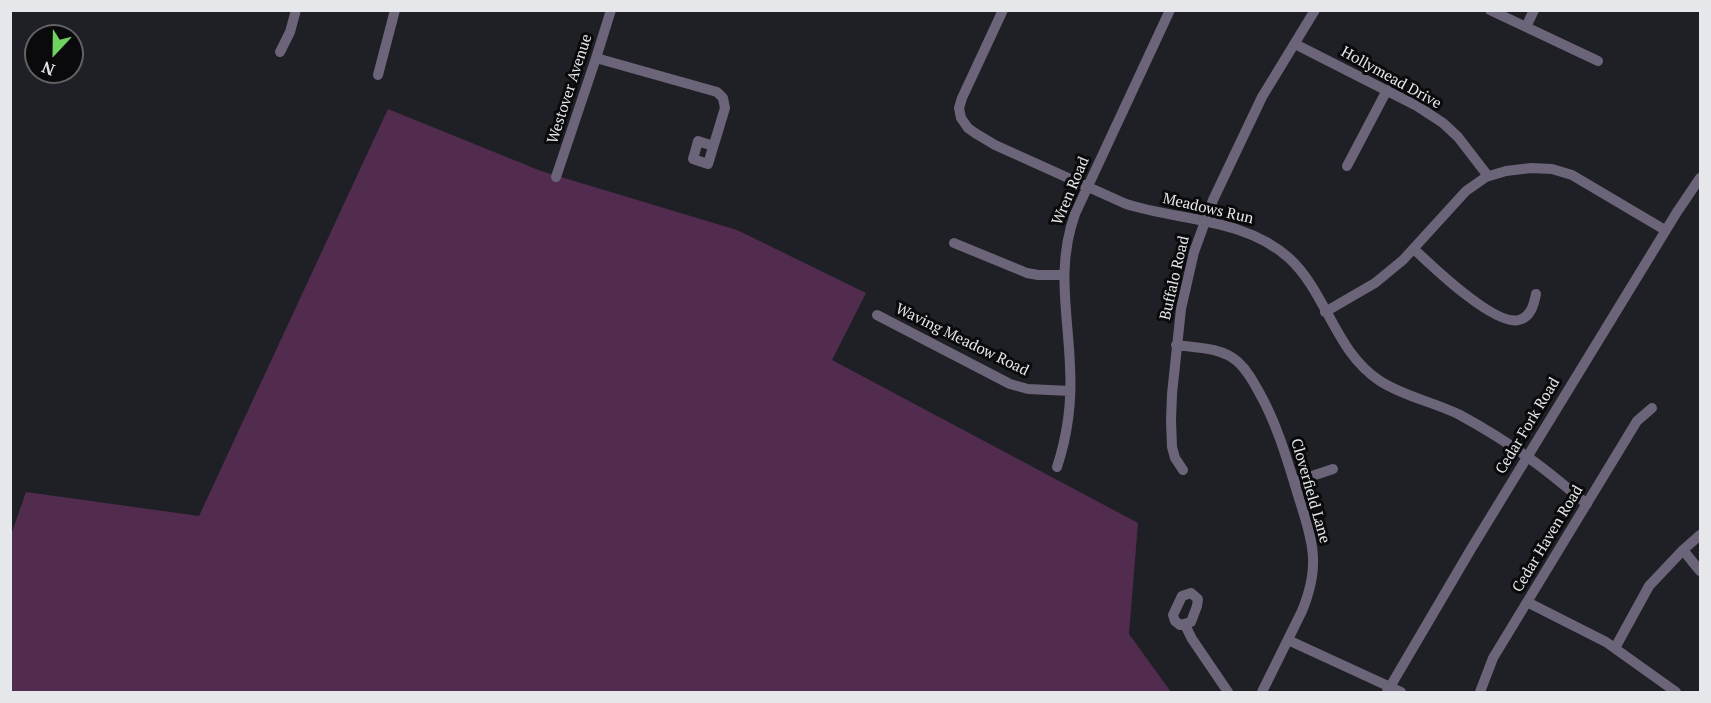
<!DOCTYPE html>
<html>
<head>
<meta charset="utf-8">
<style>
  body { margin:0 }
  #map { position:relative; width:1711px; height:703px; overflow:hidden; background:#1f2025; font-family:"PT Serif",serif }
  canvas { display:block }
  .frame { position:absolute; inset:0; border:12px solid #e6e7ea; pointer-events:none }
  .north { position:absolute; left:24px; top:24px; width:60px; height:60px; box-sizing:border-box; background:#0a0a0c; border:2px solid #626265; border-radius:50%; rotate:202deg; font-size:16px; font-weight:700; line-height:24px; text-align:center; color:#e6e7ea }
  .north::after { content:''; display:block; margin:auto; width:21px; height:27px; background:#6ed361; clip-path:polygon(50% 0,100% 100%,50% 72%,0 100%) }
</style>
</head>
<body>
<div id="map">
<canvas width="1711" height="703"></canvas>
<div class="frame"></div>
<div class="north">N</div>
</div>
<script>
const context = document.querySelector('canvas').getContext('2d');
context.lineJoin = 'round';
function paint(path, color) { context.fillStyle = color; context.fill(path, 'evenodd'); }
function trace(path, color, width, dash) { context.strokeStyle = color; context.lineWidth = width; context.lineCap = dash ? 'butt' : 'round'; context.setLineDash(dash || []); context.stroke(path); }
function write(font, color, halo, rows, align = 'center') {
  context.font = font + ' "PT Serif",serif'; context.lineWidth = 6; context.setLineDash([]); context.textBaseline = 'middle'; context.strokeStyle = halo; context.fillStyle = color; for (const [text, x, y, turn = 0] of rows) {
    context.save(); context.translate(x, y); context.rotate((+turn || 0) * Math.PI / 180); context.textAlign = isNaN(turn) ? turn : align; if (halo) context.strokeText(text, 0, 0); context.fillText(text, 0, 0); context.restore();
  }
}
paint(new Path2D(`
  M388,109l153,62 196,59 129,63 -34,67 306,163 -9,111 42,58h-1160v-157l15,-43 173,24z`), '#512c4f');
trace(new Path2D(`
  M1003,10l-41,88 -3,10 2,10 7,10 7,5 20,12 131,59c54,17 119,14 163,54 38,35 46,94 91,123 25,16 54,21 80,34 22,12 45,26 66,41 21,14 41,32 61,48
  M1490,10l108,51
  M1526,27l8,-17
  M1295,44l122,62 26,17 15,14 30,39
  M280,52l10,-20 6,-22
  M596,58l121,34 6,6 2,10 -17,56 -15,-5 5,-18 15,5
  M378,75l17,-65
  M1347,166l40,-76
  M556,177l40,-119 15,-48
  M954,243l73,30 11,2h26
  M1414,249c18,17 80,77 105,71 12,-3 15,-16 17,-26
  M1325,312l50,-29 28,-23 63,-69 20,-14 20,-6 25,-3 21,1 20,6 93,55
  M877,315l133,69 18,5 42,2
  M1176,345c21,3 45,2 62,17 9,8 15,19 21,30 18,32 28,67 39,103 6,20 14,41 15,62 1,19 -4,37 -11,54l-40,81
  M1057,467c11,-33 15,-66 13,-101 -2,-54 -14,-99 5,-152l95,-204
  M1183,470l-8,-12 -3,-11 -1,-27 1,-26 9,-85 13,-57 19,-52 49,-103 53,-87
  M1294,482l39,-13
  M1683,550l17,21
  M1191,593l7,6 -1,7 -6,16 -11,3 -5,-4 -2,-6 9,-19z
  M1527,602l79,40 70,50
  M1185,625l7,14 36,53
  M1288,640l113,52
  M1615,648l34,-62 34,-36 17,-15
  M1387,692l84,-143 206,-337 23,-34
  M1480,692l13,-34 144,-237 15,-13`), '#6c657a', 10);
write('15px', '#e6e7ea', '#0a0a0c', [
  ["Hollymead Drive",1391,78,29],
  ["Westover Avenue",570,89,-72],
  ["Wren Road",1071,191,-67],
  ["Meadows Run",1208,209,13],
  ["Buffalo Road",1175,278,-77],
  ["Waving Meadow Road",962,340,26],
  ["Cedar Fork Road",1528,426,-59],
  ["Cloverfield Lane",1310,491,74],
  ["Cedar Haven Road",1548,539,-59]
]);
</script>
</body>
</html>
